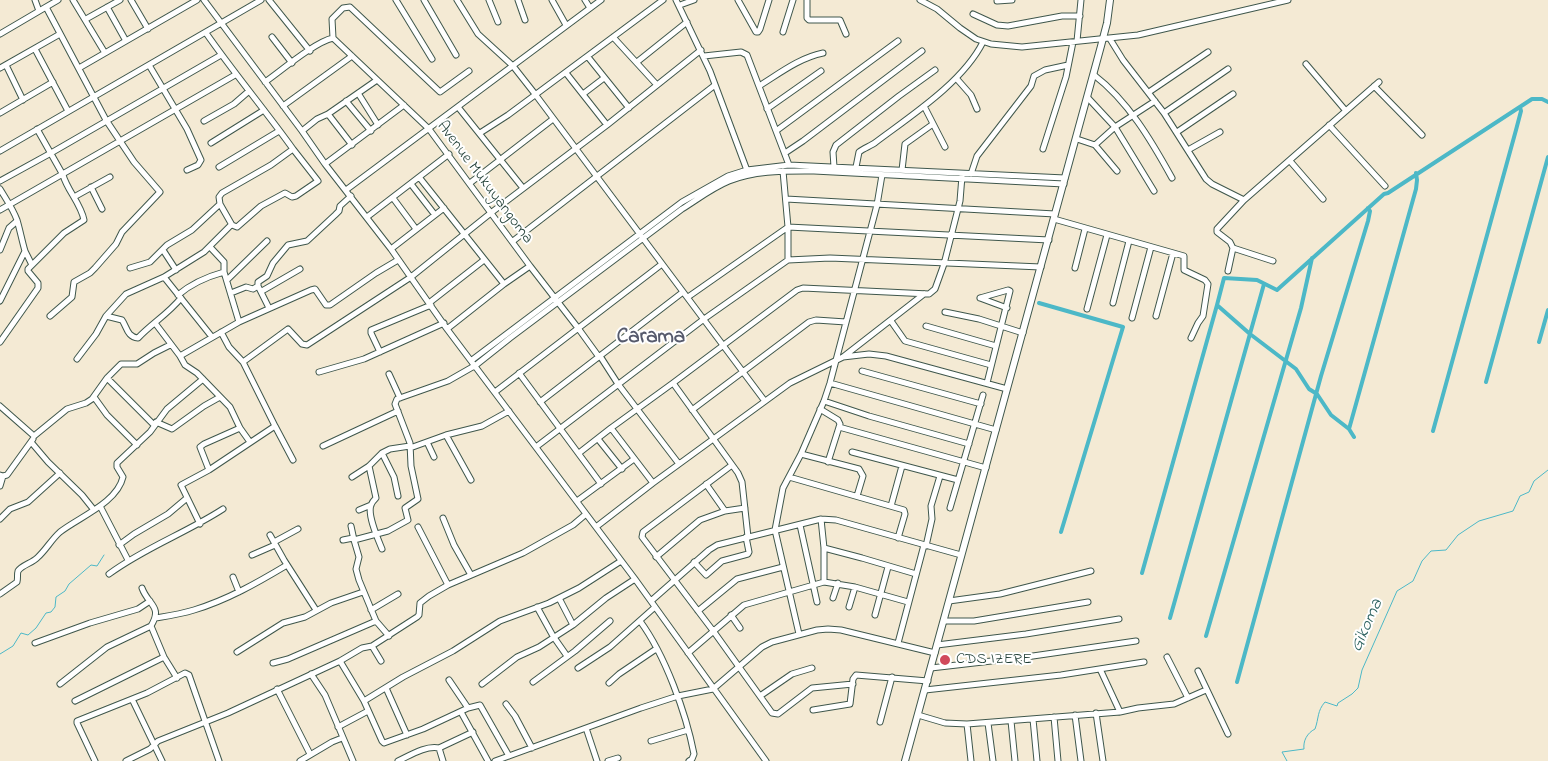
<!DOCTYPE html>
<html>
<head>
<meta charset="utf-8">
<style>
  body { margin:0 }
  canvas { display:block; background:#f4ead4 }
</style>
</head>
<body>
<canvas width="1548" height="761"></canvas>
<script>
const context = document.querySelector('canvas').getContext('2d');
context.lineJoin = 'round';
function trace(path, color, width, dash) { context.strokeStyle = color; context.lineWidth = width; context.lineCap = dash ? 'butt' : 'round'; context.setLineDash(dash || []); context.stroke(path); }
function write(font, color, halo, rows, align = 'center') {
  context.font = font + ' "Indie Flower",sans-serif'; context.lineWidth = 4; context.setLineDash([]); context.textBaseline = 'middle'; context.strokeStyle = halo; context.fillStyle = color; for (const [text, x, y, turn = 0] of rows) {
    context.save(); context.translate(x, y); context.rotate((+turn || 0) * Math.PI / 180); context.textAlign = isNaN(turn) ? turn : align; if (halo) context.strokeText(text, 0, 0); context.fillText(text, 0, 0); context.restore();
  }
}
trace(new Path2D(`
  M0,654l13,-8 8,-13 7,2 8,-7 10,-15 5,-1 4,-5 1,-10 9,-6 4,-7 22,-19 6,1 7,-11
  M1287,761l-5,-9 22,-3c-1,-8 3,-16 11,-20 4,-11 2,-18 10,-27l12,4 1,-3 14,-9 6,-6 4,-18 35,-79 16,-10 9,-20 9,-10 15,-1 12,-15 21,-14 34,-10 7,-15 9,-4 5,-11 14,-11`), '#4cb8c7', 1);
trace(new Path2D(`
  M1039,303l84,24 -62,205
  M1539,342l9,-32
  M1486,382l62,-225
  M1349,429l67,-240 1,-9 -1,-7
  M1433,431l83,-301 5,-19 -1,-4
  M1354,437l-5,-8 -18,-14 -14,-21 -8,-5 -13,-20 -46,-35 -33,-29 7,-27 33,2 20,10 107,-96 4,-1 144,-94h10l6,3
  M1142,573l75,-268
  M1170,618l94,-334
  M1206,636l95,-328 11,-50
  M1237,682l84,-306 47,-155 2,-10 -2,-3`), '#4cb8c7', 4);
const minor = new Path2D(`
  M35,0l4,11
  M73,0l32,53
  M131,0l17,29
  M204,0l98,131 23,33 66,85 56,80 188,250 131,182
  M269,0l41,51
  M396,0l36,59
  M424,0l32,55
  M457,0l21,34 35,32 22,28 229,306
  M489,0l9,22
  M518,0l7,20
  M552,0l14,25
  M585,0l5,8
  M676,0l34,71 38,102
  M738,0l18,32h2l2,-3 9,-29
  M807,0v18l2,2h31l6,14
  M920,0l17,9 23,19 16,11 15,5 31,3 116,-12 150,-35
  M997,1l15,-1
  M680,5l14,-5
  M46,7l12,-7
  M107,7l19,34
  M973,14l24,11 11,1 54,-10h18
  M86,19l34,-19
  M783,32l10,-32
  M206,33c28,40 59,77 87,116
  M0,34l46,-27 60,113 28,42 26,30 -38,40 -6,12 -21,24 -5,5 -16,9 -2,15 -22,19
  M272,37l20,26
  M613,37l44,48
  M333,38l96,91 101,137 48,62 21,29
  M333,38l-1,-19 11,-11 7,-1 90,85 29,-21
  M1110,39l13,21 41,53 42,66 6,5 32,16
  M1077,41l4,-41
  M35,49l33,62
  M704,56l37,-4 6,3 42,110
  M588,57l41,51
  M637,62l50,-40
  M1306,64l40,47
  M6,65l17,35
  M149,65l38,64 14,31 -3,5 -11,5
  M0,68l60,-34
  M79,68l118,-68
  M566,73l41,52
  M1094,75c34,26 57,65 78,103
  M956,78l15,17 6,14
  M265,82c17,-12 50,-40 68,-44
  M759,86c21,-13 40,-28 64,-33
  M1374,86l48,49
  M1149,92l59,-40
  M358,93l20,32
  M583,94l21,-16
  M1088,98l27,29 39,64
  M346,101l25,30
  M283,106l69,-50
  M924,106l21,41
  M458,107l65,81
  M767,109l54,-38
  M0,113l53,-31
  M1164,113l64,-44
  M328,114l24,31
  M204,121l30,-17 15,-13
  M1329,125l56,61
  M302,131l15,-12 11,-5 49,-34
  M776,131l122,-90
  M1177,132l56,-38
  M480,133l28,-18 155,-115
  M1077,139l18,6 22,26
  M211,143l53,-33
  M1095,145l20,-18 40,-26
  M1043,149l23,-72 7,-35
  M1188,150l32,-18
  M0,151l261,-151
  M785,153l18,-12 119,-90
  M1290,161l33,38
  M325,164l79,-59
  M219,167l60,-36
  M834,167l-1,-15 3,-7 63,-49 36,-26
  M856,167l3,-15c5,-4 12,-6 17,-10 36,-27 87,-60 107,-100
  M902,170l3,-26 28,-20
  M783,171l5,56v33
  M971,174l6,-18 54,-70 3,-10 11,-6 23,-5
  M419,177l85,107
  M0,181l51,-28 170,-98
  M470,183l83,-64
  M411,184l24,31
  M91,187l11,22
  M0,189c6,10 13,20 17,31 3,10 5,21 8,31l-25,50
  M346,190l255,-190
  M74,197l36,-20
  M393,198l23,31
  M786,199l269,15
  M220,204l12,21
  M0,210l235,-135
  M367,217l82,-63
  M1054,219l130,37v14l21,10 3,4 -5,32 -5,7 -7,15
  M513,241l202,-156
  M210,247l14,15v10l15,50
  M1233,248l40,13
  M391,249l53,-41
  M0,250l9,-22 8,-7
  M163,250l13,20
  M25,251l7,14
  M1075,268l10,-39
  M1228,271l5,-23 -3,-6 -13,-10v-3l27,-29 135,-118
  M164,277l48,60
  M227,280l40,-39
  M262,291l38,-22
  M231,293l15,-6 7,2 5,-3
  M178,295c14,-12 28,-18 46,-23
  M688,297l100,-70 261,13
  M980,298l28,-8 2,1 -23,92
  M980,298l27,10
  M429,303l55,-43
  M1113,303l16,-62
  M269,308l-11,-22v-4l9,-6 6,-13 15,-18 19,-4 28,-26 4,-4 1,-5 11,-10
  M1087,309l20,-74
  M945,312l34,7 44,14
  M106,316l20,-22 38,-17 40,-25 26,-26 2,-1 5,2 24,-21 24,-13 7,4 4,-1 22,-15 -25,-32 -22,16 -49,28 -3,4 1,7 -28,26 -25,15 -17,17 -20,6
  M1156,316l17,-63
  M1132,318l19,-71
  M891,321l14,20 86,24
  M155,323l25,33
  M926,326l70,20
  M447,329l57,-45 26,-18
  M0,342l38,-54v-5l-10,-12v-2l36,-36 20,-13c-3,-16 -17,-30 -21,-45l-26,-46
  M380,352l-9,-19v-3l60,-25
  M600,356l18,28 61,80
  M843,357l81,-63
  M77,359l19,-25 10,-18 16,4c5,7 5,17 16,18 13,-14 30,-24 43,-40
  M472,360l210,-158 46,-26 19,-6 42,-5 276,13
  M243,362l45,-33 14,15 5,1 104,-68 81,-65 115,-87 94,-75
  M862,371l119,33
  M319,372l45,-13 80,-36
  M519,373l82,111
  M389,374l11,24
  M107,378l14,-14h16l17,-11 16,-8
  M673,383l65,90 4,9 6,55
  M830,383l166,47
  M495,392l167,-128
  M94,397l13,18 30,30
  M824,401l45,15 100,28
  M540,402l143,-110
  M0,406l34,30 33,-27 19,-6 6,-4 15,-21 47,47
  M820,409l18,11 2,4 -12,38
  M692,410l117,-88 7,-2 30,2
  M156,422l16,7 32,-23 16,-9
  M275,426l18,34
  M839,427l147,41
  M611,428l42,55
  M446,435l25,45
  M598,439l24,30
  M31,442l17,20 34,33 12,15
  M250,442l-10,-14 -10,-21 -33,-34 -12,-8 -5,-9 59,-34 72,-32 4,-1 11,16h4l46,-32 22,-13
  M427,442l7,15
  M323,446l75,-35
  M536,447l168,-128 84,-59 42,-2 211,9
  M410,448l36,-13 36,-9 27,-15
  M852,452l106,28
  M382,453l12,24 4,19
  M579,453l32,-25 62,-45 124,-93 6,-2 126,6 6,-5 9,-25 16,-63 2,-25
  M801,454l58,15 4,7 -6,20
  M732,465l-89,67 -1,5 72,95 58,81 6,1 34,-26 41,-4
  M369,466l7,32c-2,2 -4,4 -5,7 -4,10 7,34 11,44
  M209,470l-9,-23 4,-3 36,-16
  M0,475l3,1 4,-1 26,-36
  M352,477l17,-11 13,-13 8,-4 20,-3
  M789,477l115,33 1,4 -7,24
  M706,484l19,27
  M0,486l3,-10
  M577,501l57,-42
  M100,506l28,54
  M891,506l11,-40
  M950,508l33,-113
  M359,510l12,-5
  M443,518l11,27 17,30
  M0,519l10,-10 18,-7 32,-29
  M821,519l3,29v34
  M200,524l-19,-39 28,-15 66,-44 -32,-64 -14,-15 -8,-15
  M800,525l17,77
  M351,526l3,14
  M418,527l30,58
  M596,527l57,-44 137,-100 53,-26 26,-3 17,2 121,33
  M270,535l14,25 32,50
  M343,540l10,-2
  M274,542l24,-13
  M119,545l15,-11 34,-20 19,-16
  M926,546l6,-27 -1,-13 9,-30
  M824,548l38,10 54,16
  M252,555l23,-10
  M656,557l44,-37 25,-9 20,-3
  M694,562l12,13 16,-14 26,-7 1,-2 -3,-15
  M109,574c35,-26 77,-41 114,-65
  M233,577l6,15
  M142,588c6,17 21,18 9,38l13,31 13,21
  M0,594l17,-12c1,-3 0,-8 1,-11 4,-6 14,-8 19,-13 9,-8 14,-18 23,-26 19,-15 57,-29 63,-55l-6,-10v-4l33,-31 17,-23 36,-30
  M559,598l14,27
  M833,598l5,-15
  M651,601l58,-51 8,-5 104,-26 15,1 125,35
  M949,601l51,-7 91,-23
  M537,607l16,29 14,20
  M849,607l6,-20
  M371,610l27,-16
  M698,611l39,-32 46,-12
  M731,615l9,13
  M875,615l13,-48
  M156,618c12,-2 25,-4 38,-8 33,-10 63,-27 93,-45
  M640,621c25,34 46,92 54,133l-2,5 -3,2
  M944,621h30l114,-19
  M799,634l-24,-104 8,-42 18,-34 23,-53 6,-18 47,-178 5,-30
  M389,636l-13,-15 -17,-41 -3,-11 3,-12 -5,-17 34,-9 20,-11 -3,-12 13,-9 -7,-33 -1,-23 -15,-39 2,-5 51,-18 28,-16 34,-27 172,-129c16,-10 30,-21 47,-28 26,-11 57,-10 85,-10l250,13
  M35,643l55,-20 48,-14 12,-8
  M898,643l26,-98
  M937,645l89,-11 93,-15
  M372,646l9,15
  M237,652l46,-29 22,-6 26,-14 32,-11
  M688,653l56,-48 80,-23 31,5 53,15
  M1167,657l21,41
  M340,661l24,40 18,40 2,2 39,-14 45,-21 12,-3 29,51
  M273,663l15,-4 88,-38
  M578,668l32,-21 45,-40
  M931,668l95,-11 110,-16
  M1100,669l20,43
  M1198,671l30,63
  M311,674l14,21 28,66
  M449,680l19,28
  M533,682l42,-31 35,-30
  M609,683l10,-9 37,-25
  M60,684l47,-37 44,-21
  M482,684l35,-27 22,-10 34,-22 33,-27 29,-19
  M386,688l21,47
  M277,689l33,65
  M925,690l136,-15 83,-13
  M760,696l32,-22 20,-6
  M132,699l30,62
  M75,701l89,-44
  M364,701l39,-24 50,-26 47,-30 49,-18 30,-15 42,-27
  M506,704l9,12 17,32
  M813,710l37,-6 3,-25 3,-4 72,6
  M461,712l27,49
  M1096,713l7,48
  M918,715l27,8 22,1 153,-12 18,-4 36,-4 32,-14
  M1075,715l6,46
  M1054,717l4,44
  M1033,719l4,42
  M1011,721l4,40
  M880,722l12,-45
  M988,723l5,38
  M967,724l4,37
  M338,727l30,-16
  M586,728l11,33
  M651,741l37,-11
  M439,748l4,13
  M95,761l-18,-38v-2l70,-28 38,-20 4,2 30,86
  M126,761l24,-12 8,-8 70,-28 112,-52 22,-13 10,-2 45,-29 2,-2 1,-12 9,-7 19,-11 75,-32 50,-28 13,-11
  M300,761l32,-19 10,-4
  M398,761c11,-5 28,-16 41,-13l34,-16
  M495,761l146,-53 37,-12 35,-7 49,-42 10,-5 45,-12 11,-1 13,1 94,23
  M608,761l10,-3`);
const major = new Path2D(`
  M905,761l196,-715 6,-23 3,-23`);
trace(minor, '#3f574c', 7);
trace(major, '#3f574c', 8);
trace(minor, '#fff', 5);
trace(major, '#fff', 6);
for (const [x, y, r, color] of [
  [945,660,6,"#d1495b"]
]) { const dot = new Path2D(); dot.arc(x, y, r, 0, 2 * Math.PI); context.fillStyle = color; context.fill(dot); trace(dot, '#fff', 2); }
write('16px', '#1f3d34', '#fff', [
  ["Avenue Mukuyangoma",484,183,53]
]);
write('16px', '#1f3d34', '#fff', [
  ["CDS IZERE",956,660]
], 'left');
write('italic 18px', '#2c6260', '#fff', [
  ["Gikoma",1368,626,-66]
]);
write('bold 21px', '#565a6c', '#fff', [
  ["Carama",651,339]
]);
</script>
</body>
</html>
